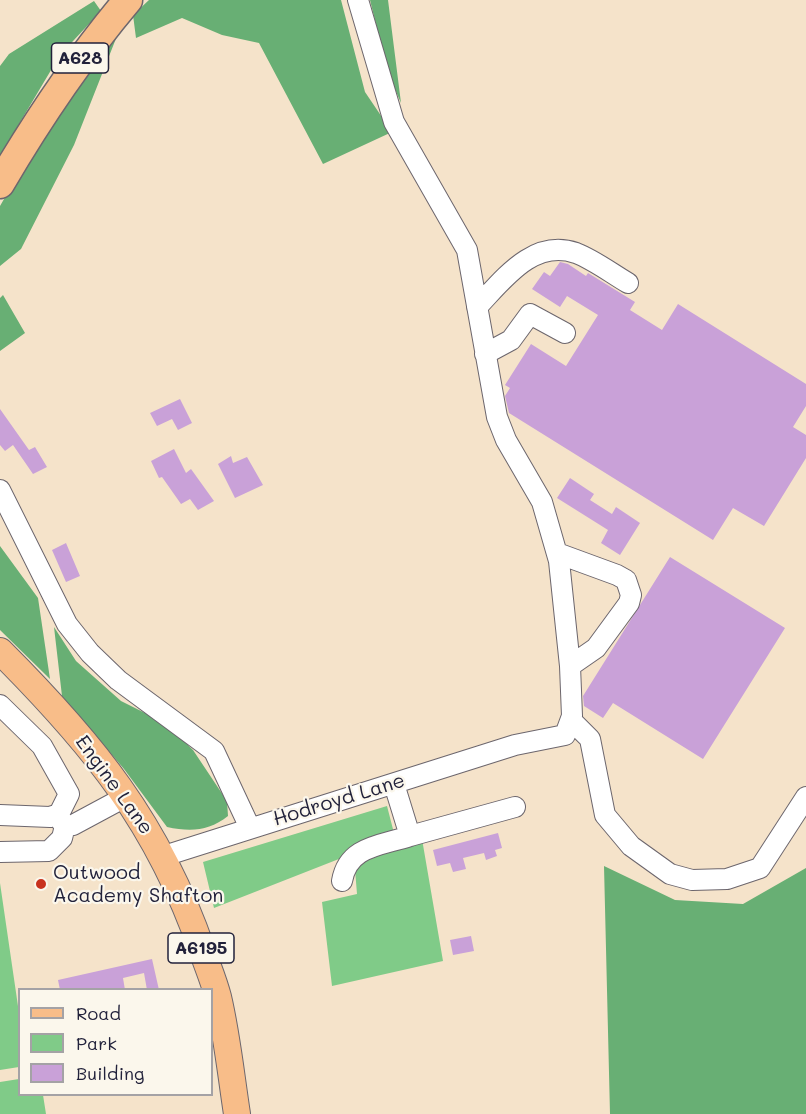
<!DOCTYPE html>
<html>
<head>
<meta charset="utf-8">
<style>
  body { margin:0 }
  #map { position:relative; width:806px; height:1114px; overflow:hidden; background:#f5e3ca; font-family:Mali,sans-serif }
  canvas { display:block }
  .legend { position:absolute; left:18px; top:988px; width:195px; height:108px; box-sizing:border-box; background:#fbf7ec; border:2px solid #a4a2a5; margin:0; padding:8px 10px; list-style:none; font-size:18px; color:#22223b }
  .legend li { display:flex; align-items:center; gap:12px; height:30px }
  .legend b { width:30px; border:2px solid #a4a2a5 }
</style>
</head>
<body>
<div id="map">
<canvas width="806" height="1114"></canvas>
<ul class="legend">
<li><b style="height:8px;background:#f8bd89"></b>Road</li>
<li><b style="height:16px;background:#80cb88"></b>Park</li>
<li><b style="height:16px;background:#c9a1d8"></b>Building</li>
</ul>
</div>
<script>
const context = document.querySelector('canvas').getContext('2d');
context.lineJoin = 'round';
function paint(path, color) { context.fillStyle = color; context.fill(path, 'evenodd'); }
function trace(path, color, width, dash) { context.strokeStyle = color; context.lineWidth = width; context.lineCap = dash ? 'butt' : 'round'; context.setLineDash(dash || []); context.stroke(path); }
function write(font, color, halo, rows, align = 'center') {
  context.font = font + ' Mali,sans-serif'; context.lineWidth = 4.5; context.setLineDash([]); context.textBaseline = 'middle'; context.strokeStyle = halo; context.fillStyle = color; for (const [text, x, y, turn = 0] of rows) {
    context.save(); context.translate(x, y); context.rotate((+turn || 0) * Math.PI / 180); context.textAlign = isNaN(turn) ? turn : align; if (halo) context.strokeText(text, 0, 0); context.fillText(text, 0, 0); context.restore();
  }
}
paint(new Path2D(`
  M387,806l8,31 -181,71 -11,-46z
  M422,839l21,122 -111,25 -10,-84 35,-8 -3,-37z
  M0,883l19,130v54l-19,3z
  M19,1079l1,15 23,1 3,19h-46v-32z`), '#80cb88');
paint(new Path2D(`
  M149,0h192l24,92 27,40 -69,32 -64,-121 -37,-8 -40,-17 -46,20 -3,-23z
  M370,0h18l13,103 -13,-30z
  M94,1l7,10 -41,44 -60,101v-90l9,-12z
  M117,36l-43,109 -53,104 -21,17v-60l46,-80z
  M3,295l22,38 -25,18v-53z
  M0,546l38,52 12,81 -50,-49z
  M54,627l22,34 45,40 44,22 28,27 34,51 1,15c-19,15 -37,16 -61,11l-43,-58 -62,-73z
  M604,866l71,34 68,4 63,-36v246h-196z`), '#68af74');
paint(new Path2D(`
  M560,262l8,2 18,12 2,-3 47,29 -5,8 32,20 16,-26 128,80v22l-13,21 13,8v23l-42,68 -31,-18 -20,32 -204,-127 -4,-17 5,-8 -5,-3 26,-41 35,22 32,-51 -31,-19 -7,11 -28,-18 12,-17 6,4z
  M180,399l12,24 -14,7 -6,-11 -15,7 -7,-13z
  M0,409l29,41 6,-3 12,20 -14,7 -20,-29 -8,6 -5,-6z
  M174,449l12,24 5,-4 23,32 -16,9 -8,-11 -9,5 -19,-27 -3,1 -8,-17z
  M231,456l2,7 14,-6 16,28 -28,13 -17,-34z
  M570,478l24,16 -4,6 22,14 4,-7 24,16 -20,32 -19,-12 7,-13 -51,-32z
  M66,543l14,33 -14,6 -14,-32z
  M670,557l115,71 -82,131 -90,-56 -10,15 -19,-12 -1,-10z
  M498,833l4,15 -7,2 2,6 -11,4 -2,-7 -21,5 3,11 -13,3 -3,-9 -13,3 -4,-16z
  M471,936l3,15 -21,4 -3,-15z
  M152,959l7,31h-12l-3,-17 -21,5 2,12h-65l-2,-10z`), '#c9a1d8');
const minor = new Path2D(`
  M477,307c26,-27 56,-69 99,-54 18,7 35,20 52,30
  M485,354l26,-14 19,-26 35,19
  M0,490l67,134 23,29 28,27 96,71 36,77
  M557,553l60,22 9,5 5,15 -2,8 -33,45 -26,18
  M0,705l42,41 27,48 -10,20 -9,3 -50,-2
  M571,720l19,19 15,76 26,31 39,28 22,6 35,-1 33,-11 46,-71
  M394,784l16,52 105,-29
  M56,815l9,11 8,-1 54,-29
  M0,852l49,-1 13,-13 3,-12
  M164,856l351,-111 50,-10 7,-19 -2,-50 -11,-105 -17,-59 -36,-62 -9,-23 -30,-167 -73,-128 -36,-122
  M342,881c6,-35 38,-35 68,-45`);
const major = new Path2D(`
  M0,651c93,93 158,172 202,299 5,15 12,31 16,47 9,38 13,78 19,117`);
const highway = new Path2D(`
  M0,184c38,-65 79,-126 128,-184`);
trace(minor, '#6c666d', 22);
trace(major, '#6c666d', 28);
trace(highway, '#6c666d', 31);
trace(minor, '#fff', 20);
trace(major, '#f8bd89', 26);
trace(highway, '#f8bd89', 28);
for (const [x, y, r, color] of [
  [41,884,6,"#c8321e"]
]) { const dot = new Path2D(); dot.arc(x, y, r, 0, 2 * Math.PI); context.fillStyle = color; context.fill(dot); trace(dot, '#fbf7ec', 2); }
for (const [x, y, w] of [
  [80,58,57],
  [201,948,66]
]) { const box = new Path2D(); box.roundRect(x - w / 2, y - 15, w, 30, 4.5); context.fillStyle = '#fbf7ec'; context.fill(box); trace(box, '#22223b', 1.5); }
write('bold 18px', '#22223b', null, [
  ["A628",80,58],
  ["A6195",201,948]
]);
write('20px', '#22223b', '#fbf7ec', [
  ["Engine Lane",114,785,54],
  ["Hodroyd Lane",339,800,-17]
]);
write('20px', '#22223b', '#fbf7ec', [
  ["Outwood",53,873],
  ["Academy Shafton",53,896]
], 'left');
</script>
</body>
</html>
